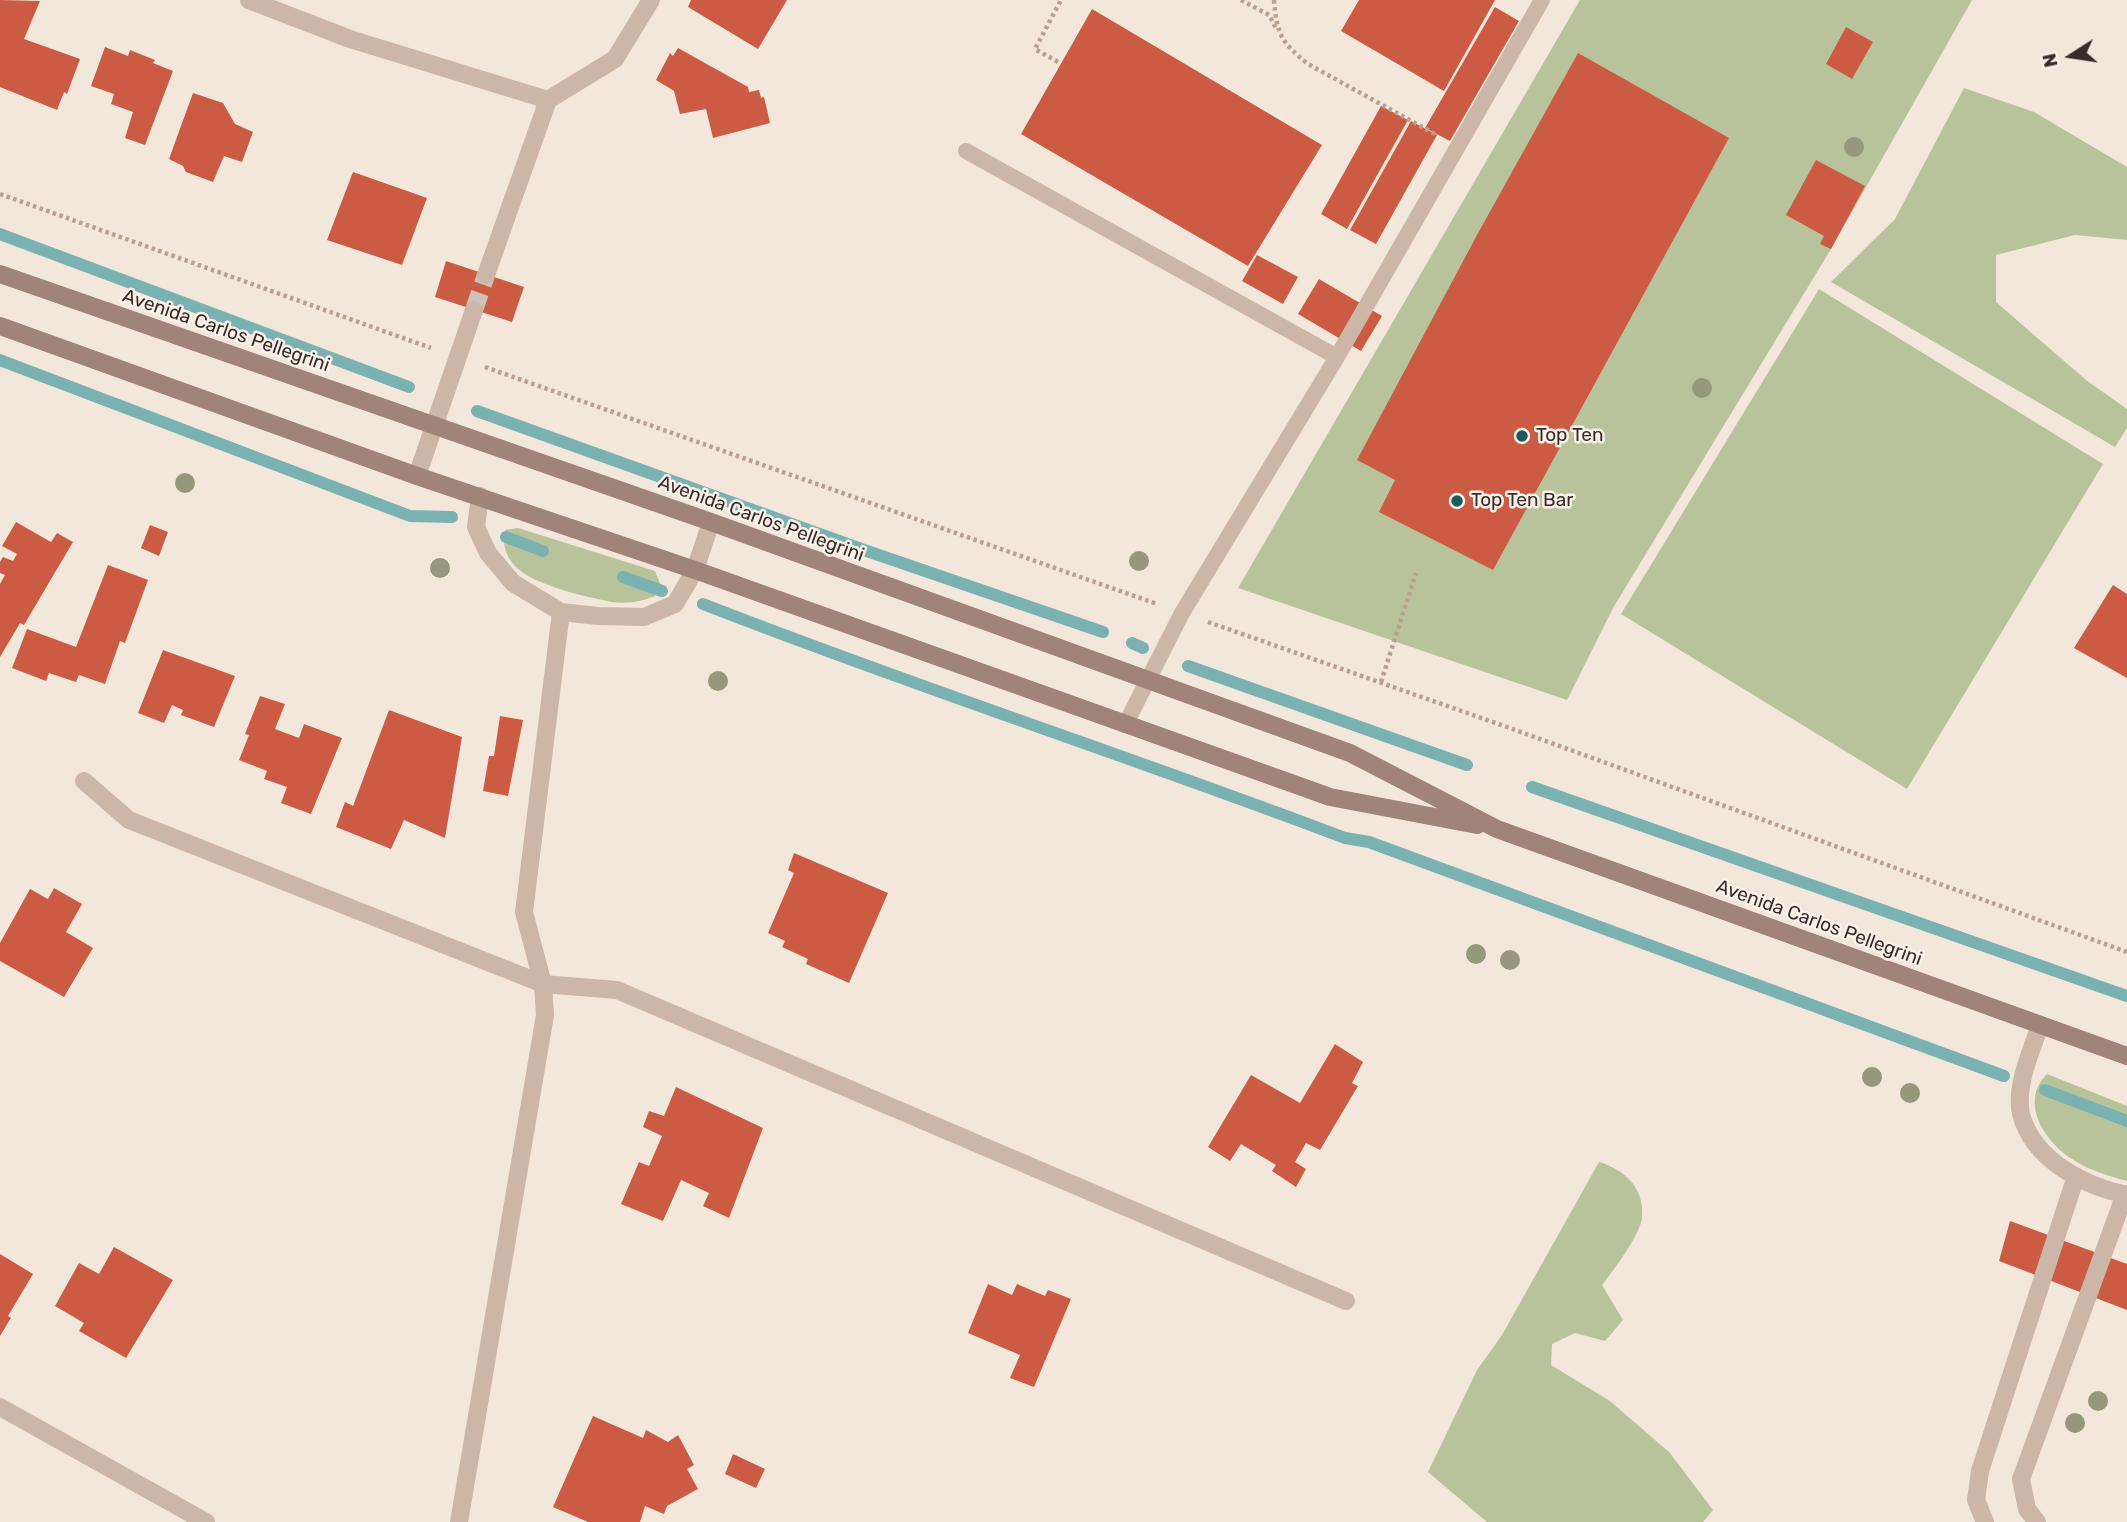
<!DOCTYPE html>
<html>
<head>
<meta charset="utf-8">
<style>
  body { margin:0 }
  #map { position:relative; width:2127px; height:1522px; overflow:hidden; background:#f3e7dc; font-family:Rubik,sans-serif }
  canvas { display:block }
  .north { position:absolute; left:2036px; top:21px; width:70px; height:70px; -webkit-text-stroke:5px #faf1e9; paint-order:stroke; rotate:258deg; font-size:19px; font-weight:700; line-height:28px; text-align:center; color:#382c28 }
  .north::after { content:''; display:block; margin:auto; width:24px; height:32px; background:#382c28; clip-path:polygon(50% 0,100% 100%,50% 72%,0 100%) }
</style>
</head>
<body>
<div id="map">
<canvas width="2127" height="1522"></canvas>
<div class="north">N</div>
</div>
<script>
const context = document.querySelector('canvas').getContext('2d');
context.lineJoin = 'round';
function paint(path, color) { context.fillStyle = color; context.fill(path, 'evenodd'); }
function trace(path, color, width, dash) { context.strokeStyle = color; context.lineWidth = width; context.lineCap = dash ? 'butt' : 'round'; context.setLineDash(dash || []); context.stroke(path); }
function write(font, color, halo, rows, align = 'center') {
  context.font = font + ' Rubik,sans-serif'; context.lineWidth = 5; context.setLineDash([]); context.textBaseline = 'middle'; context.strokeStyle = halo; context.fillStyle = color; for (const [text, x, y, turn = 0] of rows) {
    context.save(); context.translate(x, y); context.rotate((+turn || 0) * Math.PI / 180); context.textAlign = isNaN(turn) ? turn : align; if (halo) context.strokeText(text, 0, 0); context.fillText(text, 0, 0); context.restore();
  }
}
paint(new Path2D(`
  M1580,0h392l-141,249 -218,359 -46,92 -329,-112z
  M1964,88l70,24 93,55v73l-52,-5 -79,20v47l90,78 41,29v19l-12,19 -284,-165 64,-63z
  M1819,289l284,175 -196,325 -286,-175z
  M518,528l137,43 5,12 -5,13c-14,6 -28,8 -43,6 -25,-5 -87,-18 -101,-41 -7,-10 -8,-19 -6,-31z
  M2047,1074l80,32v75c-18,-5 -39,-11 -55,-22 -28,-18 -53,-57 -25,-85z
  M1599,1162c26,8 46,26 43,56 -2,17 -29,53 -40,67l21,35 -18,21 -30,-8 -23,11 -1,21 59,36 60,52 43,57 -10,12h-216l-59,-50 49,-102 25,-35z`), '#b8c39b');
trace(new Path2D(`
  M0,234l409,153
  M0,360l410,156 42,1
  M477,411l387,139 239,82
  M506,537l37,14
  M623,577l39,14
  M703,604c212,83 429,153 642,234l24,4 635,234
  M1132,643l11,5
  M1188,666l279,99
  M1532,787l595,209
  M2045,1090l82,31`), '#7ab1b1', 12);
paint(new Path2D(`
  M0,0l40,1 -16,38 56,20 -13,35 -3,-2 -7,18 -57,-23z
  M691,0h96l-29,49 -70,-42z
  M1359,0h136l-51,91 -103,-60z
  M1495,7l24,14 -69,120 -25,-13z
  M1092,9l230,136 -74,121 -227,-132z
  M1846,27l27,15 -21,37 -26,-15z
  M105,47l23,9 2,-6 25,10 -2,3 20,8 -28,74 -20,-7 8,-26 -22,-8 3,-10 -23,-8z
  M678,48l70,39 1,5 10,-2 2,8 3,-1 6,26 -57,15 -7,-29 -26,5 -6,-23 -18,-11 14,-27 3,3z
  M1578,53l151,85 -236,432 -114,-58 16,-32 -38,-20 120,-225z
  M193,93l30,10 12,21 18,8 -11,30 -18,-6 -11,26 -27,-10 -3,-6 -14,-7z
  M1381,106l27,14 -61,109 -26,-15z
  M1411,121l26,14 -61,109 -26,-14z
  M1816,160l49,26 -34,63 -11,-5 4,-8 -38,-21z
  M353,172l74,26 -25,67 -75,-25z
  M1257,255l41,22 -15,27 -41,-23z
  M446,261l78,26 -12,35 -77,-25z
  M1319,279l63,37 -21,35 -63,-37z
  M16,522l35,20 6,-9 16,9 -49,83 -4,-2 -20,34v-73l5,-9 -5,-2v-11l3,-5 10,4 4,-7 -15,-8z
  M150,525l18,7 -9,24 -18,-8z
  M108,565l40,15 -23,63 -5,-2 -15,43 -26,-9 -3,7 -27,-9 -3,8 -34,-13 15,-39 49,18z
  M2113,585l14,9v84l-53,-30z
  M163,650l72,26 -21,51 -33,-12 2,-5 -11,-5 -8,18 -26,-10z
  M260,696l25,8 -10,25 24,9 5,-14 38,14 -31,76 -30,-11 6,-16 -23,-8 3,-8 -28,-11 10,-25 -4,-1z
  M389,710l73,27 -17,101 -41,-18 -13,29 -55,-22 9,-25 8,4z
  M500,716l23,4 -15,76 -25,-5 6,-35h5z
  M794,853l94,40 -39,90 -43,-19 2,-5 -26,-12 3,-6 -17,-8 26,-60 -6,-3z
  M54,888l28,16 -16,28 27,16 -29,49 -64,-36v-18l30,-54 18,10z
  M1335,1044l28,18 -11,21 6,3 -38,64 -14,-7 -11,19 11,7 -10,18 -24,-16 4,-6 -35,-21 -11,17 -22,-14 43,-72 49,28z
  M676,1087l87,41 -34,90 -26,-12 6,-13 -28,-13 -18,41 -42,-17 18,-42 10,4 13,-30 -19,-9 6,-16 15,5z
  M2010,1221l117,43v46l-128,-49z
  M114,1247l59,33 -47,78 -47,-27 5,-8 -29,-17 24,-43 20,11z
  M0,1254l33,20 -25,42 3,2 -11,18z
  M988,1284l24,11 5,-11 28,12 3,-6 23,9 -37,88 -24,-9 10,-23 -52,-22z
  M593,1416l50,22 3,-8 22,12 10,-7 16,30 -7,4 11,20 -31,17 -3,8 -19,-8 -5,16h-52l-35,-15z
  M733,1454l32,15 -9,19 -31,-14z`), '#cb5c43');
trace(new Path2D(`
  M474,310l12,-35`), '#cec2b8', 18, [18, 9]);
trace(new Path2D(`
  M1241,0l28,15 8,15
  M1274,0c3,35 7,42 34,64l127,70
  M1058,62l-23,-13 26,-49
  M0,194l431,154
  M485,367l672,237
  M1208,622l299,105 620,225
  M1381,682l35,-109`), '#b8a091', 4.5, [3.5, 3.5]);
trace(new Path2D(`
  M966,151l371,206
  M1125,725l57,-112 155,-256 205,-357`), '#ccb6a7', 16);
trace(new Path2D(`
  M249,0l101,39 198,61 67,-41 36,-59
  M486,275l62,-175
  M417,476l57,-166
  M480,496l-4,31 12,26 25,30 48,29 37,4 46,1 31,-13 20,-34 16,-48
  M84,781l45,39 414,164 74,6 729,311
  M2040,1025c-9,27 -25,61 -19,89 12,46 63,72 106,81
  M0,1407l206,115
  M459,1522l86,-507 -2,-31 -19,-72 37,-300
  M1985,1522l-9,-22 4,-29 96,-295
  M2037,1522l-10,-13 -6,-30 104,-285`), '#ccb6a7', 18);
trace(new Path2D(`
  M0,274l711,248 639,231 147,76 630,227
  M0,326l417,150 278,94 635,227 147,28`), '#a08479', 18);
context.fillStyle = '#96987b';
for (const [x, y] of [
  [1854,147],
  [1702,388],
  [185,483],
  [1139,561],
  [440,568],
  [718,681],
  [1476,954],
  [1510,960],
  [1872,1077],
  [1910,1093],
  [2098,1401],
  [2075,1423]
]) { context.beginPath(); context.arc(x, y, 10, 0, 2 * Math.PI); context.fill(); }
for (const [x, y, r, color] of [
  [1522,436,7,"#1c5b5c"],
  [1457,501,7,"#1c5b5c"]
]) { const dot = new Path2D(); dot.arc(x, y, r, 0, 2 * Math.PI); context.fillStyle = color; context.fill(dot); trace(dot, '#faf1e9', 2.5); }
write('19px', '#382c28', '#faf1e9', [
  ["Avenida Carlos Pellegrini",226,331,19],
  ["Avenida Carlos Pellegrini",761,519,20],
  ["Avenida Carlos Pellegrini",1819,923,20]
]);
write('19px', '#382c28', '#faf1e9', [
  ["Top Ten",1536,436],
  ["Top Ten Bar",1471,501]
], 'left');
</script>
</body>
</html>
